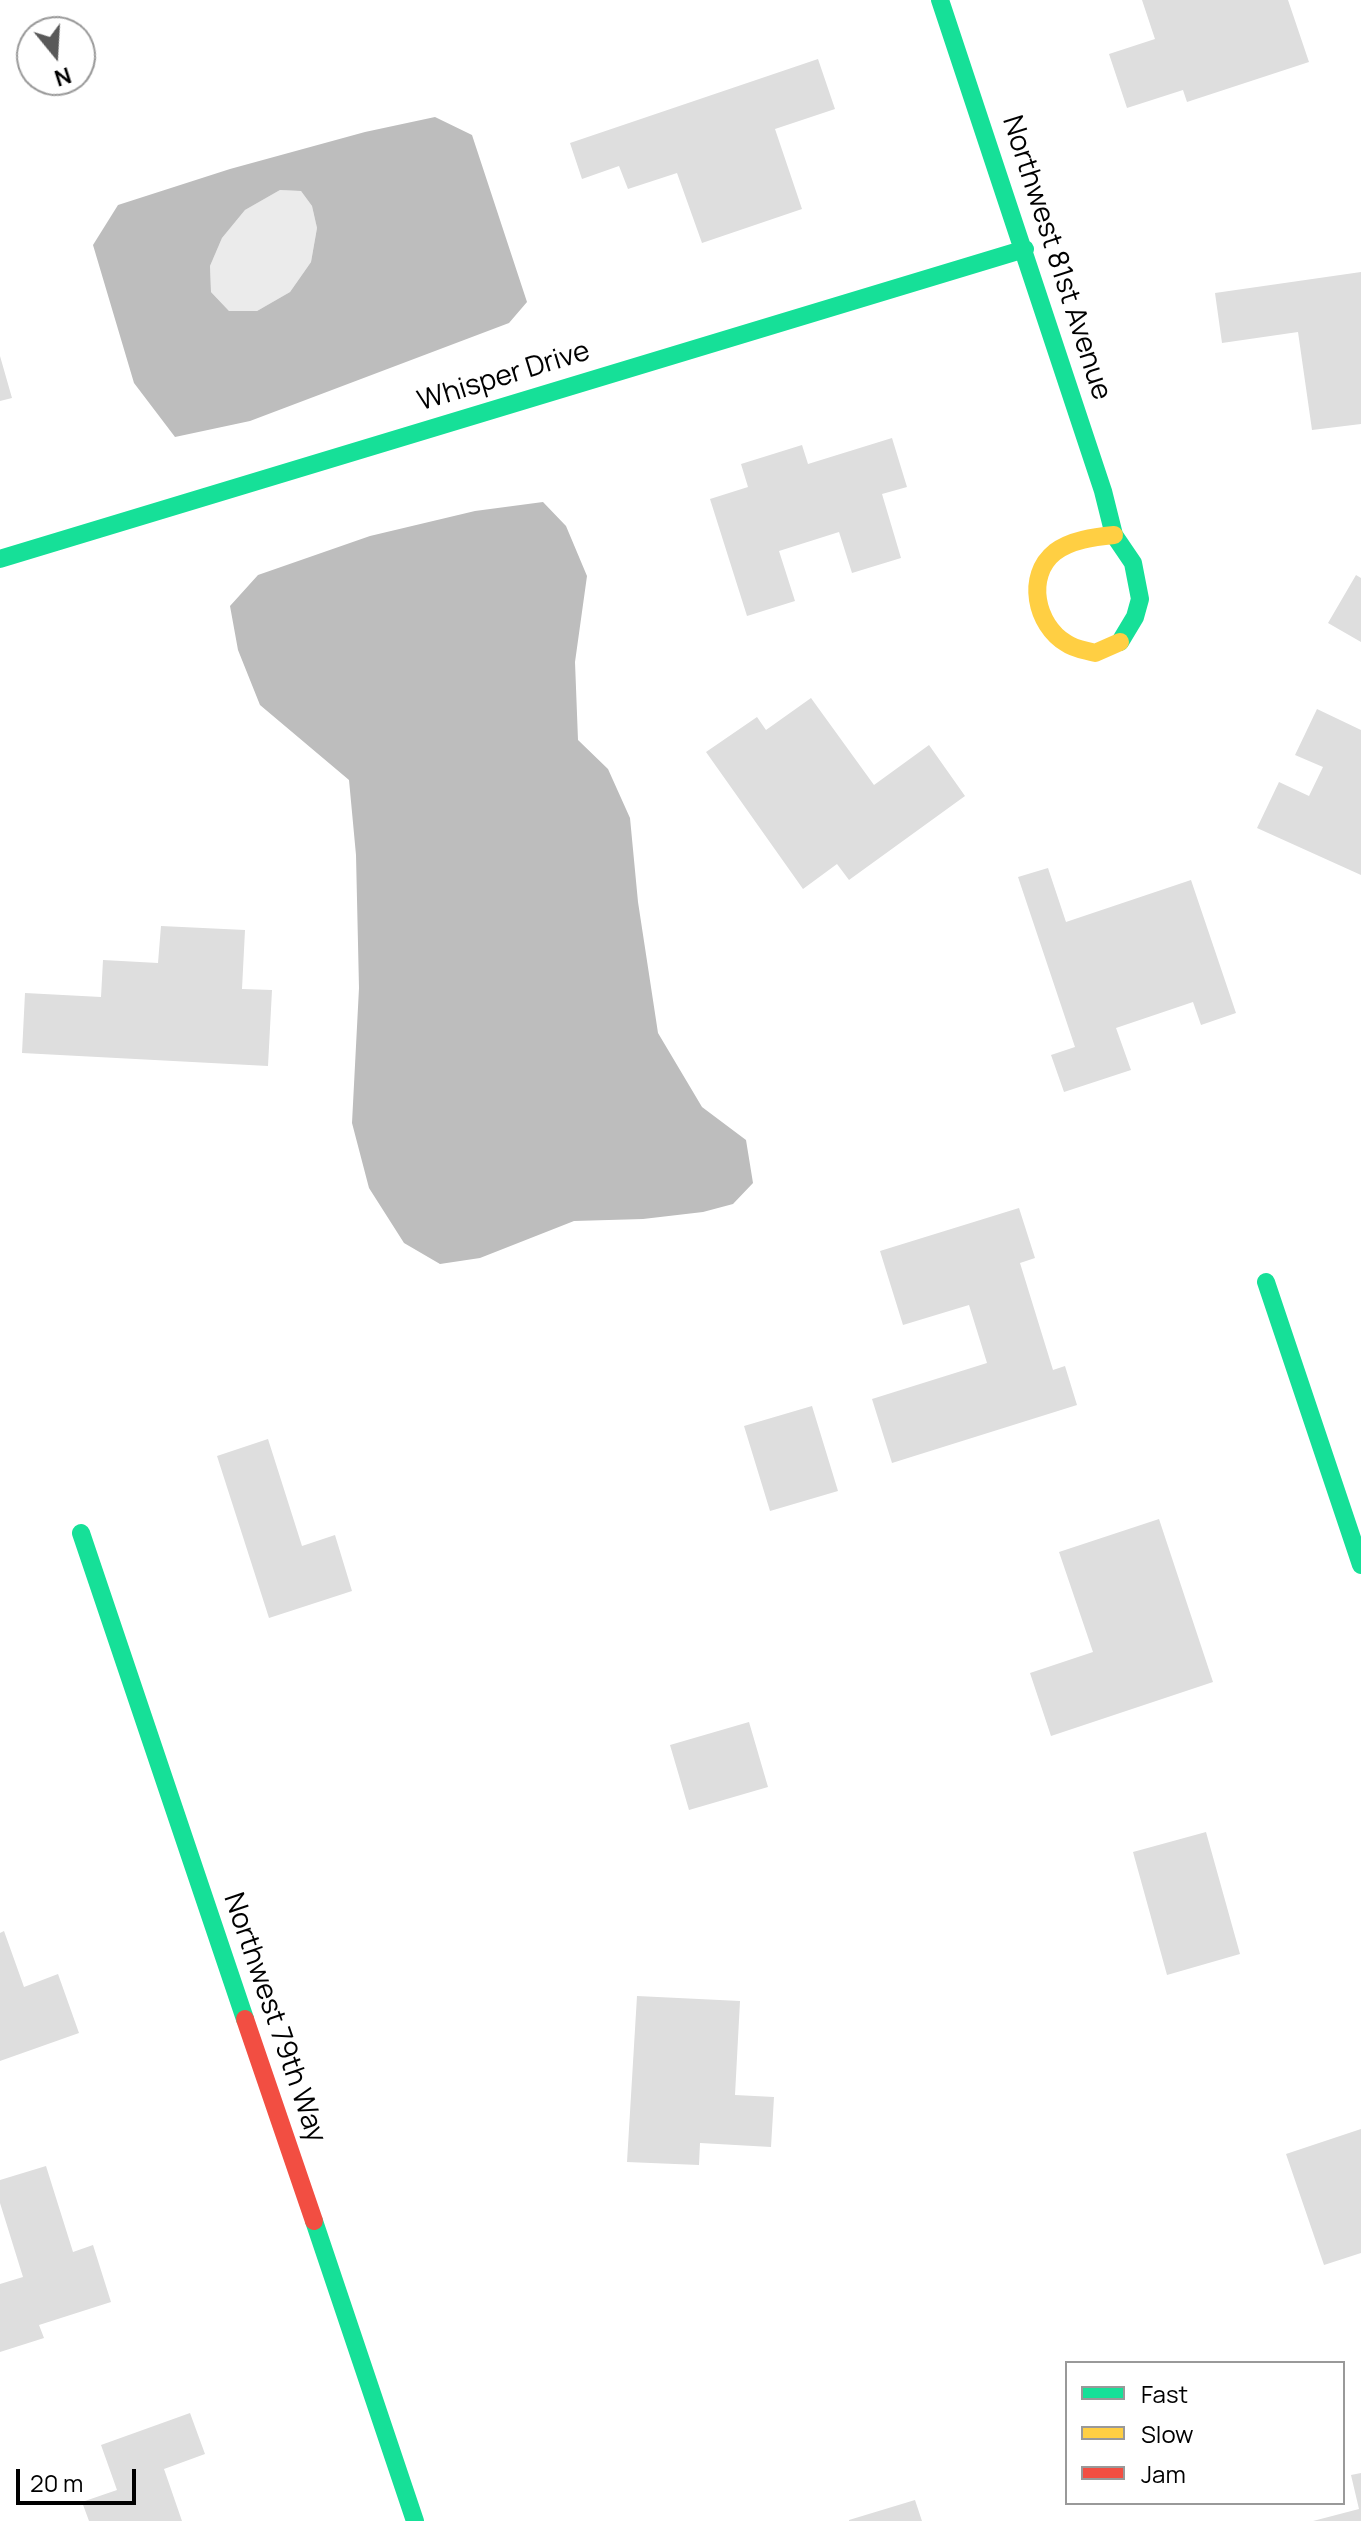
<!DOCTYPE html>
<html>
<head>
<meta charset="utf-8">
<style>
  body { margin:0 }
  #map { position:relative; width:1361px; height:2521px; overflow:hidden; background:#fff; font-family:Manrope,sans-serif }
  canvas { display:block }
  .legend { position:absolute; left:1065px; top:2361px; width:280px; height:144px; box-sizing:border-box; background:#fff; border:2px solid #999; margin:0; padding:10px 14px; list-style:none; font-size:24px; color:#000 }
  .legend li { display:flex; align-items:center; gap:16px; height:40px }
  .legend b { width:40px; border:2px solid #999 }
  .north { position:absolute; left:16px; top:16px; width:80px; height:80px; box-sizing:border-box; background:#fff; border:2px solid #999; border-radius:50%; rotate:162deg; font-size:22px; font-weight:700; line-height:32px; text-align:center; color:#000 }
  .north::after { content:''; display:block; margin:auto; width:28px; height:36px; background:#595959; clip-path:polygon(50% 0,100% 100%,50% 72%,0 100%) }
  .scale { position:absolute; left:16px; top:2469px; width:120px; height:36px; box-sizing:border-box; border:4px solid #000; border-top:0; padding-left:10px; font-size:24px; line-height:28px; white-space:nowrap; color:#000; -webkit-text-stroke:6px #fff; paint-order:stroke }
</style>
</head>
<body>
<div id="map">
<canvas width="1361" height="2521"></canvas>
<ul class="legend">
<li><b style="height:10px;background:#16e098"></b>Fast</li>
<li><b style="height:10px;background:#ffcf43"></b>Slow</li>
<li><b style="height:10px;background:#f24e42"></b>Jam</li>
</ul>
<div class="north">N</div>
<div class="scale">20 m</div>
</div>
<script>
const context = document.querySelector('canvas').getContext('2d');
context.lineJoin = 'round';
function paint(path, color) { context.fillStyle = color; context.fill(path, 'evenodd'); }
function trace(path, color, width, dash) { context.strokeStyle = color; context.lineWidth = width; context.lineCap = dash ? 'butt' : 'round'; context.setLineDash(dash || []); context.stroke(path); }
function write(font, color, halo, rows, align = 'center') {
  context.font = font + ' Manrope,sans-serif'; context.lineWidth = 6; context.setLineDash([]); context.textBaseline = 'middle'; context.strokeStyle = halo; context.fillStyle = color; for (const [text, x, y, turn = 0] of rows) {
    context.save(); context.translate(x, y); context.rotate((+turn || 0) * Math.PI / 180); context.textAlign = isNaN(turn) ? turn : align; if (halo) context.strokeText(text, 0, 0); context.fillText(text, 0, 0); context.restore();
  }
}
paint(new Path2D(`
  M280,190l21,1 11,15 5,22 -6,34 -21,30 -33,19h-28l-18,-19 -1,-26 12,-28 23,-28z`), '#ebebeb');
paint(new Path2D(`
  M435,117l37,18 55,167 -18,21 -259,98 -75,16 -41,-54 -41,-138 25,-40 112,-36 135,-37zM280,190l21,1 11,15 5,22 -6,34 -21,30 -33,19h-28l-18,-19 -1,-26 12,-28 23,-28z
  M543,502l23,24 21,50 -12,86 3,78 30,29 22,49 8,84 20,131 44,74 44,33 7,43 -20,21 -30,8 -60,7 -69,2 -94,37 -40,6 -36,-21 -35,-55 -17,-65 7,-135 -3,-133 -7,-75 -89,-75 -22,-55 -8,-44 28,-31 112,-39 105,-25z`), '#bdbdbd');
paint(new Path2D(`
  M1142,0h146l21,62 -122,40 -4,-12 -56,18 -18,-54 46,-15z
  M818,59l17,50 -60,20 27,80 -100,34 -25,-70 -49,16 -9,-23 -37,13 -12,-36z
  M1361,272v152l-49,6 -14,-98 -76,11 -7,-50z
  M0,356l12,42 -12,3z
  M892,438l15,49 -25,7 19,64 -49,15 -13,-41 -60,19 16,50 -48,15 -37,-117 38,-12 -7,-23 61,-19 6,19z
  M1356,575l5,3v64l-33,-19z
  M811,698l63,87 55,-40 36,51 -116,84 -12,-16 -34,25 -97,-137 51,-35 9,13z
  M1317,709l44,21v145l-104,-47 22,-46 30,14 14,-29 -28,-12z
  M1048,868l18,54 125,-42 45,133 -35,12 -8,-23 -77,26 15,42 -67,22 -13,-37 24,-8 -57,-170z
  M161,926l84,4 -3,59 30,1 -4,76 -246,-13 3,-60 76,4 2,-37 55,3z
  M1019,1208l16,50 -15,5 33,107 12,-4 12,39 -185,58 -20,-64 115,-36 -18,-58 -66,20 -23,-74z
  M812,1406l26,85 -68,20 -26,-85z
  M268,1439l34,107 33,-11 17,56 -83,27 -52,-162z
  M1159,1519l54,163 -162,54 -21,-63 63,-21 -34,-100z
  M749,1722l19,65 -79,23 -19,-65z
  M1206,1832l34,122 -73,21 -34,-123z
  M4,1931l20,56 34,-13 21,59 -79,28v-128z
  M637,1996l103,5 -5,94 39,2 -3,50 -71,-4 -1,22 -72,-3z
  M1361,2129v124l-37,12 -38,-111z
  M46,2166l27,86 20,-7 18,57 -72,23 5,13 -44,14v-68l23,-7 -23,-74v-23z
  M190,2413l15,41 -41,15 18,52h-93l-7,-19 35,-12 -16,-45z
  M1361,2473v48h-48l46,-12 -8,-34z
  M915,2500l7,21h-73v-1z`), '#dedede');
trace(new Path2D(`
  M940,0l163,491 11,44 19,28 7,36 -5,18 -15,25
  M0,559l1025,-310
  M1266,1282l95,283
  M81,1533l164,486
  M314,2221l101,300`), '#16e098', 18);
trace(new Path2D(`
  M1114,535c-20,2 -43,5 -59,17 -30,24 -19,73 11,91 8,6 19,7 29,10l25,-11`), '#ffcf43', 18);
trace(new Path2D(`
  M245,2019l69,202`), '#f24e42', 18);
write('28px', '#000', '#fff', [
  ["Northwest 81st Avenue",1056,258,72],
  ["Whisper Drive",504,377,-17],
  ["Northwest 79th Way",274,2018,71]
]);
</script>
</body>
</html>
